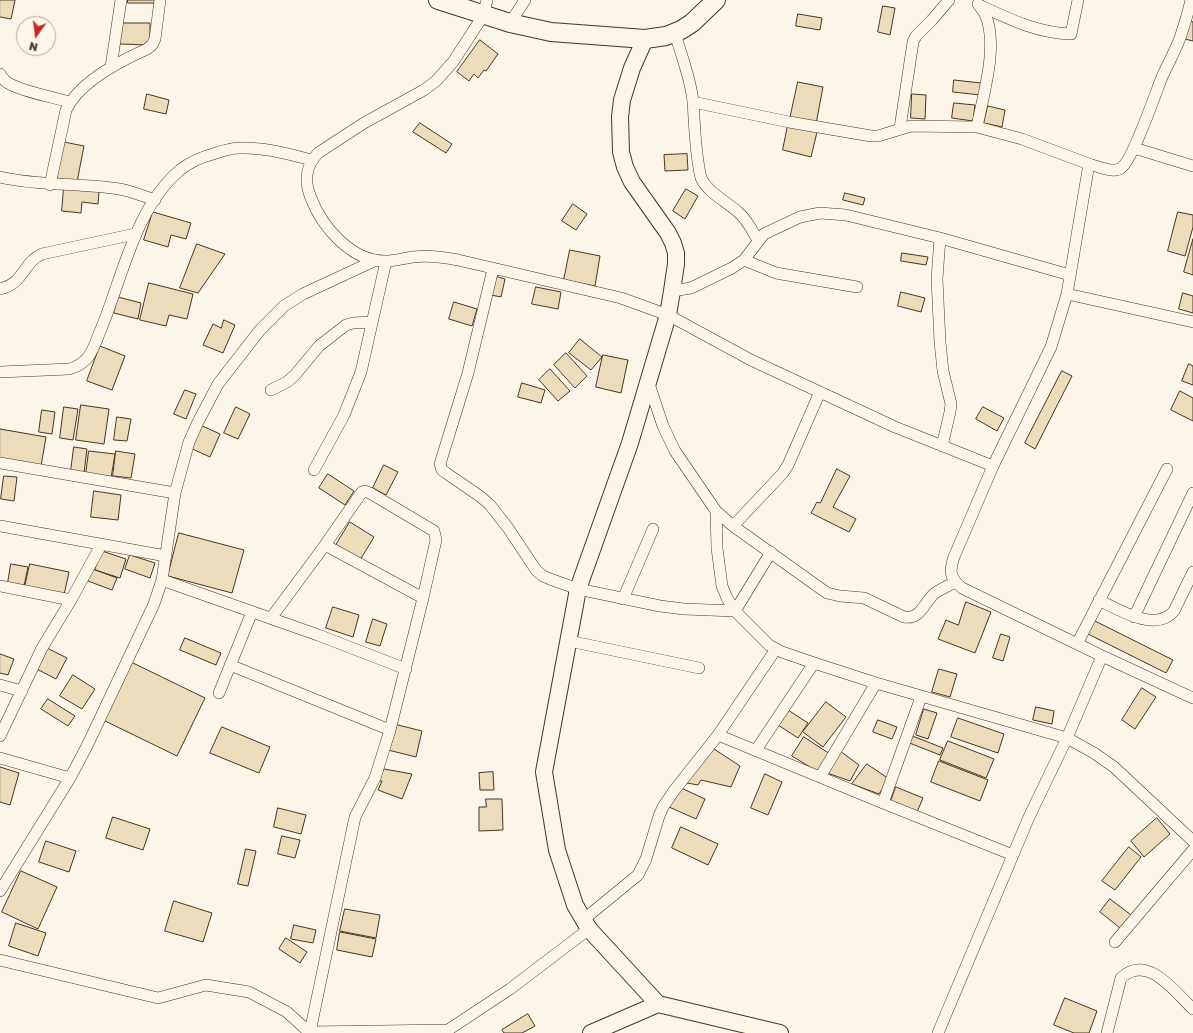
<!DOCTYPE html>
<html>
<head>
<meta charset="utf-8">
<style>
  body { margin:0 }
  #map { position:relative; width:1193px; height:1033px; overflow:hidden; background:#fbf6e9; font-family:"Golos Text",sans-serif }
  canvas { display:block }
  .north { position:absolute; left:16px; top:16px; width:40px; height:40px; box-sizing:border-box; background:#fbf6e9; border:1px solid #b4a999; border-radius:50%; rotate:194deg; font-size:11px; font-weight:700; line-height:16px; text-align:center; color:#4a3520 }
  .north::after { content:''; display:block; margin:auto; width:14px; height:18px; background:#c62828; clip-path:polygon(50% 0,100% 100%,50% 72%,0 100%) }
</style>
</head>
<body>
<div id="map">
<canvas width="1193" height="1033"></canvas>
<div class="north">N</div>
</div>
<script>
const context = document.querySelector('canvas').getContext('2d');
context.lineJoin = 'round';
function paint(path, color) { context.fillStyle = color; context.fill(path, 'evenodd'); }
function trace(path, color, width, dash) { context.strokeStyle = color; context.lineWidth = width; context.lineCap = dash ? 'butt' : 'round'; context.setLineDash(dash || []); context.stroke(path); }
const building = new Path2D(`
  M0,0h15l-4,19 -11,-2z
  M128,0h29v3h-29z
  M883,6l12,2 -5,27 -12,-3z
  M798,14l24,4 -2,12 -24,-4z
  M1191,21l2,1v19l-8,-2z
  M120,23h30v22l-30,-1z
  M480,40l18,14 -12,17 -2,-1 -6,8 -4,-4 -5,7 -12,-9z
  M954,80l27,3 -1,12 -27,-3z
  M798,82l25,5 -7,37 -26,-5z
  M147,94l22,6 -3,14 -22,-5z
  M912,94l14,1 -1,24 -14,-1z
  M954,103l21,2 -2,16 -21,-3z
  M988,106l17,4 -3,17 -18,-4z
  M420,123l32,21 -6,9 -33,-21z
  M788,125l29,7 -6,25 -28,-7z
  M64,142l20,4 -7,36 -20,-4z
  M687,154l1,16 -23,1 -1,-16z
  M64,187l35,4 -1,13 -16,-2 -1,11 -19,-2z
  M686,189l12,7 -13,23 -12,-8z
  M845,193l20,5 -2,7 -20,-5z
  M573,204l14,10 -11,16 -14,-9z
  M153,212l38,11 -5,16 -15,-4 -3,12 -24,-7z
  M1178,212l15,3v12l-8,29 -17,-5z
  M1193,239v36l-9,-3z
  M197,244l28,10 -27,39 -18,-5z
  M570,250l30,6 -5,30 -31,-6z
  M902,253l26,4 -2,8 -25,-4z
  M495,276l10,3 -4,18 -10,-2z
  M149,283l44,11 -6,25 -18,-4 -3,11 -26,-6z
  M536,287l25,5 -3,17 -26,-5z
  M901,292l24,6 -4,14 -23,-6z
  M1183,293l10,3v17l-14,-4z
  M118,297l23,6 -3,16 -24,-6z
  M454,302l23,7 -5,17 -23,-7z
  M224,320l11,5 -12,28 -20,-8 10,-21 8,4z
  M580,339l22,18 -11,13 -22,-17z
  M100,346l25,10 -13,34 -25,-9z
  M566,353l21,23 -12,12 -21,-23z
  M603,355l25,5 -7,33 -25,-6z
  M1189,364l4,2v19l-11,-4z
  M550,369l20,22 -12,10 -19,-21z
  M1062,371l10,5 -37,73 -10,-6z
  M522,383l23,7 -4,13 -23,-6z
  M185,390l11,4 -10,25 -12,-5z
  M1180,391l13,7v23l-22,-11z
  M81,405l28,4 -5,35 -28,-4z
  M64,407l14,2 -5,31 -13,-2z
  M236,407l14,7 -12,25 -14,-6z
  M983,407l21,11 -7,13 -21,-12z
  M42,410l13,2 -3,22 -13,-2z
  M117,417l14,2 -4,22 -13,-1z
  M198,424l22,10 -10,23 -22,-10z
  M0,429l46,8 -5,29 -41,-7z
  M74,447l13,2 -3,24 -13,-2z
  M89,451l26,3 -4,24 -25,-4z
  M116,451l19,3 -4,24 -18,-2z
  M384,465l14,7 -12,23 -13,-7z
  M837,469l13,7 -17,31 23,12 -7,13 -38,-19 6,-11 3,1z
  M328,474l26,17 -9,14 -26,-17z
  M4,476l13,1 -3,24 -13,-2z
  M94,491l27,4 -3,25 -27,-3z
  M350,522l24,15 -14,23 -24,-15z
  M179,533l65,17 -12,43 -64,-17z
  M102,551l24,8 -6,19 -25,-8z
  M130,555l25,8 -5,15 -25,-9z
  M11,564l17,3 -4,19 -16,-3z
  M30,564l39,8 -5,23 -39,-8z
  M93,569l24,9 -5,12 -24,-9z
  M966,602l25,10 -16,41 -37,-14 8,-19 12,5z
  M333,607l26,8 -6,22 -27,-9z
  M373,619l14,5 -7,22 -14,-4z
  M1093,620l80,40 -7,13 -80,-40z
  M1001,634l9,3 -7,24 -10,-3z
  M185,638l36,15 -5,12 -36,-15z
  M47,648l20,10 -11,21 -21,-11z
  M0,654l14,5 -6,16 -8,-2z
  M131,662l74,36 -28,58 -74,-36z
  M939,669l18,5 -7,23 -18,-5z
  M73,675l22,14 -13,20 -22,-13z
  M1142,688l14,9 -21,32 -13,-9z
  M48,699l27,17 -7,10 -27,-17z
  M826,702l20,15 -23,30 -20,-15z
  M1036,707l18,4 -2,13 -19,-4z
  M924,709l13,4 -9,26 -12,-4z
  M788,710l20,13 -10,15 -20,-13z
  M958,718l46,16 -6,19 -47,-16z
  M878,720l19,7 -5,12 -19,-7z
  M394,724l28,7 -6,26 -28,-7z
  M222,727l48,20 -11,26 -49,-20z
  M910,735l33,13 -3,7 -33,-13z
  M804,737l26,17 -12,18 -26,-16z
  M948,741l46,18 -8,19 -46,-18z
  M711,747l29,19 -9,21 -30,-7 -3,5 -11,-2z
  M840,751l19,14 -9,16 -23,-8z
  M939,761l49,19 -8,21 -49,-19z
  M867,764l22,15 -10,15 -27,-10z
  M0,767l19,6 -9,32 -10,-3z
  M384,769l28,5 -10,25 -24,-9 4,-9h-4z
  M493,772l1,18h-14l-1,-17z
  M765,774l17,8 -14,33 -17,-7z
  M679,787l26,12 -9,20 -27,-12z
  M896,787l27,11 -6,14 -26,-11z
  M486,799h16l1,31 -24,1v-24h7z
  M278,808l28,7 -5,19 -27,-7z
  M113,817l37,12 -7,21 -37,-12z
  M1157,818l13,16 -26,23 -13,-16z
  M681,827l37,17 -10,21 -36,-17z
  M282,836l18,4 -5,18 -17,-4z
  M46,841l30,10 -7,21 -30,-10z
  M1129,847l12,10 -26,33 -13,-9z
  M246,849l10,2 -8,35 -10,-2z
  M21,871l36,16 -19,42 -36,-17z
  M1110,899l21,16 -11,13 -20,-16z
  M174,901l38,12 -9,29 -38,-11z
  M345,909l35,6 -4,23 -36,-7z
  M16,923l30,10 -8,23 -29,-10z
  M294,925l22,5 -3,13 -22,-4z
  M340,932l36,7 -4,18 -35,-7z
  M286,938l21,14 -7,11 -21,-14z
  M1065,998l32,13 -8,22h-15l-20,-8z
  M528,1014l7,12 -13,7h-18l-2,-3z`);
paint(building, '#ecdcbc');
trace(building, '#4a3520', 1);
const minor = new Path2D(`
  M487,0l-4,16 -30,46 -17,19 -12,9 -60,33 -46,30c-13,14 -14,28 -7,45 11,29 41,64 75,63 9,0 18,-3 27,-4 15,-2 30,0 45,3l163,38 47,17 83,45 144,67 98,39 -39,91c-5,15 -4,21 8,31l140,68 91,42
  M979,5c30,14 58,28 92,29l7,-34
  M510,23l15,-23
  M675,33c6,22 16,46 18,69 2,26 2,51 8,76 7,15 25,23 37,34 9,7 14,19 20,28
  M111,67l10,-67
  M0,74c2,4 5,7 8,9 15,9 45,14 62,19
  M693,102l96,20 82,14h7l33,-10 66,1 45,12 67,25 -22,130 -16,53 -58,119
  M977,127c6,-32 22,-82 8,-113 -2,-4 -5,-7 -7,-10
  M900,128l13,-86 3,-6 16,-16 17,-20
  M1134,148l59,18
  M1089,164c9,2 24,10 32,4 11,-6 35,-76 41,-91 6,-13 13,-26 18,-39 4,-12 8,-25 11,-38
  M0,177c39,9 80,6 119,12 12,2 24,7 36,11
  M50,185l16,-75c13,-28 54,-49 81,-61l5,-4 3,-6 5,-39
  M940,238l-3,41 3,63 3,29 8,33 -1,8 -8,34
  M744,260l32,13 81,14
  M493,269l-25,104 -28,91 2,6 4,3 35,24 9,8 18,23 28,42 7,6 7,3 28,10 82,17 24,3 51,2 36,-59
  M0,289c24,-5 23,-27 42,-35l93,-20
  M672,291l19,-3 41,-20 12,-8 20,-26 36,-17 20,-4 26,2 94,23 130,37
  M1067,294l126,28
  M0,372l69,-3c22,-6 24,-21 32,-40 22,-53 34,-121 79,-159 10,-8 22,-13 33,-16 9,-3 17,-6 27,-6 24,-1 48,6 72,12
  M648,381l15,45 12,25 41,60 17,15 94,67 13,3 24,2 40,19c17,3 20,-15 31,-24 6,-4 13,-7 20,-11
  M271,390l16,-8 8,-7 24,-29 27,-21 7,-2 19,-1
  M0,463l175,30
  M314,470l30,-55 17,-43 25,-111
  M716,511l1,37 5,38 5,12 8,13 34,34 13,7 32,11 62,20 191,55 27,15 20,14 79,74
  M0,526l166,30
  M733,526l50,-53 5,-8 32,-73
  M325,545l98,53
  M162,580l156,55 88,34
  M0,586l71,14
  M623,599l30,-70
  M1099,600c20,10 57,33 75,11l19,-39
  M1134,617l59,-124
  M271,618l54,-73 37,-53 3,-1 5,2 64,38 2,9 -13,58 -33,132 -15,48 -20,39 -45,215
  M569,641l130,27
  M1077,644l90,-175
  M230,665l160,65
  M0,685l22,6
  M219,693l33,-81
  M718,735l165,68 130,52
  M0,736l42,-88 29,-48 30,-55
  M756,750l58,-87
  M0,758l70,20
  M820,777l56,-94
  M883,803l38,-106
  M0,891l70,-113 17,-32 67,-142 8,-24 13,-87 14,-51 9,-20 20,-38 42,-54 24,-24 19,-12 73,-34
  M583,920l55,-45 8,-16 13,-43 4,-9 10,-15 45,-57 58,-86
  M1115,942l78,-92
  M0,960l158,38 48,-13 43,7 38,20 23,21
  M310,1032l138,-2 62,-41 79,-60
  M938,1033l91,-216 38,-79 35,-82
  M1107,1033l14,-55c26,-25 53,13 72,31`);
const secondary = new Path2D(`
  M645,39l-13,29 -10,32 -2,17 1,35 4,15 7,15 36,51 5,10 3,10v11l-4,27 -4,24 -38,128 -52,146 -34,183 13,78 18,55 14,24 69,75
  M591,1033l67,-29 122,29`);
const primary = new Path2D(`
  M438,0l72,23 41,9 94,7 21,-3 15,-6 11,-7 24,-23`);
trace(minor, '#4a3520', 12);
trace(secondary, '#4a3520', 18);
trace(primary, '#4a3520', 20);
trace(minor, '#fbf6e9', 11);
trace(secondary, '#fbf6e9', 16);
trace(primary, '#fbf6e9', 18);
</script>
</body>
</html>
